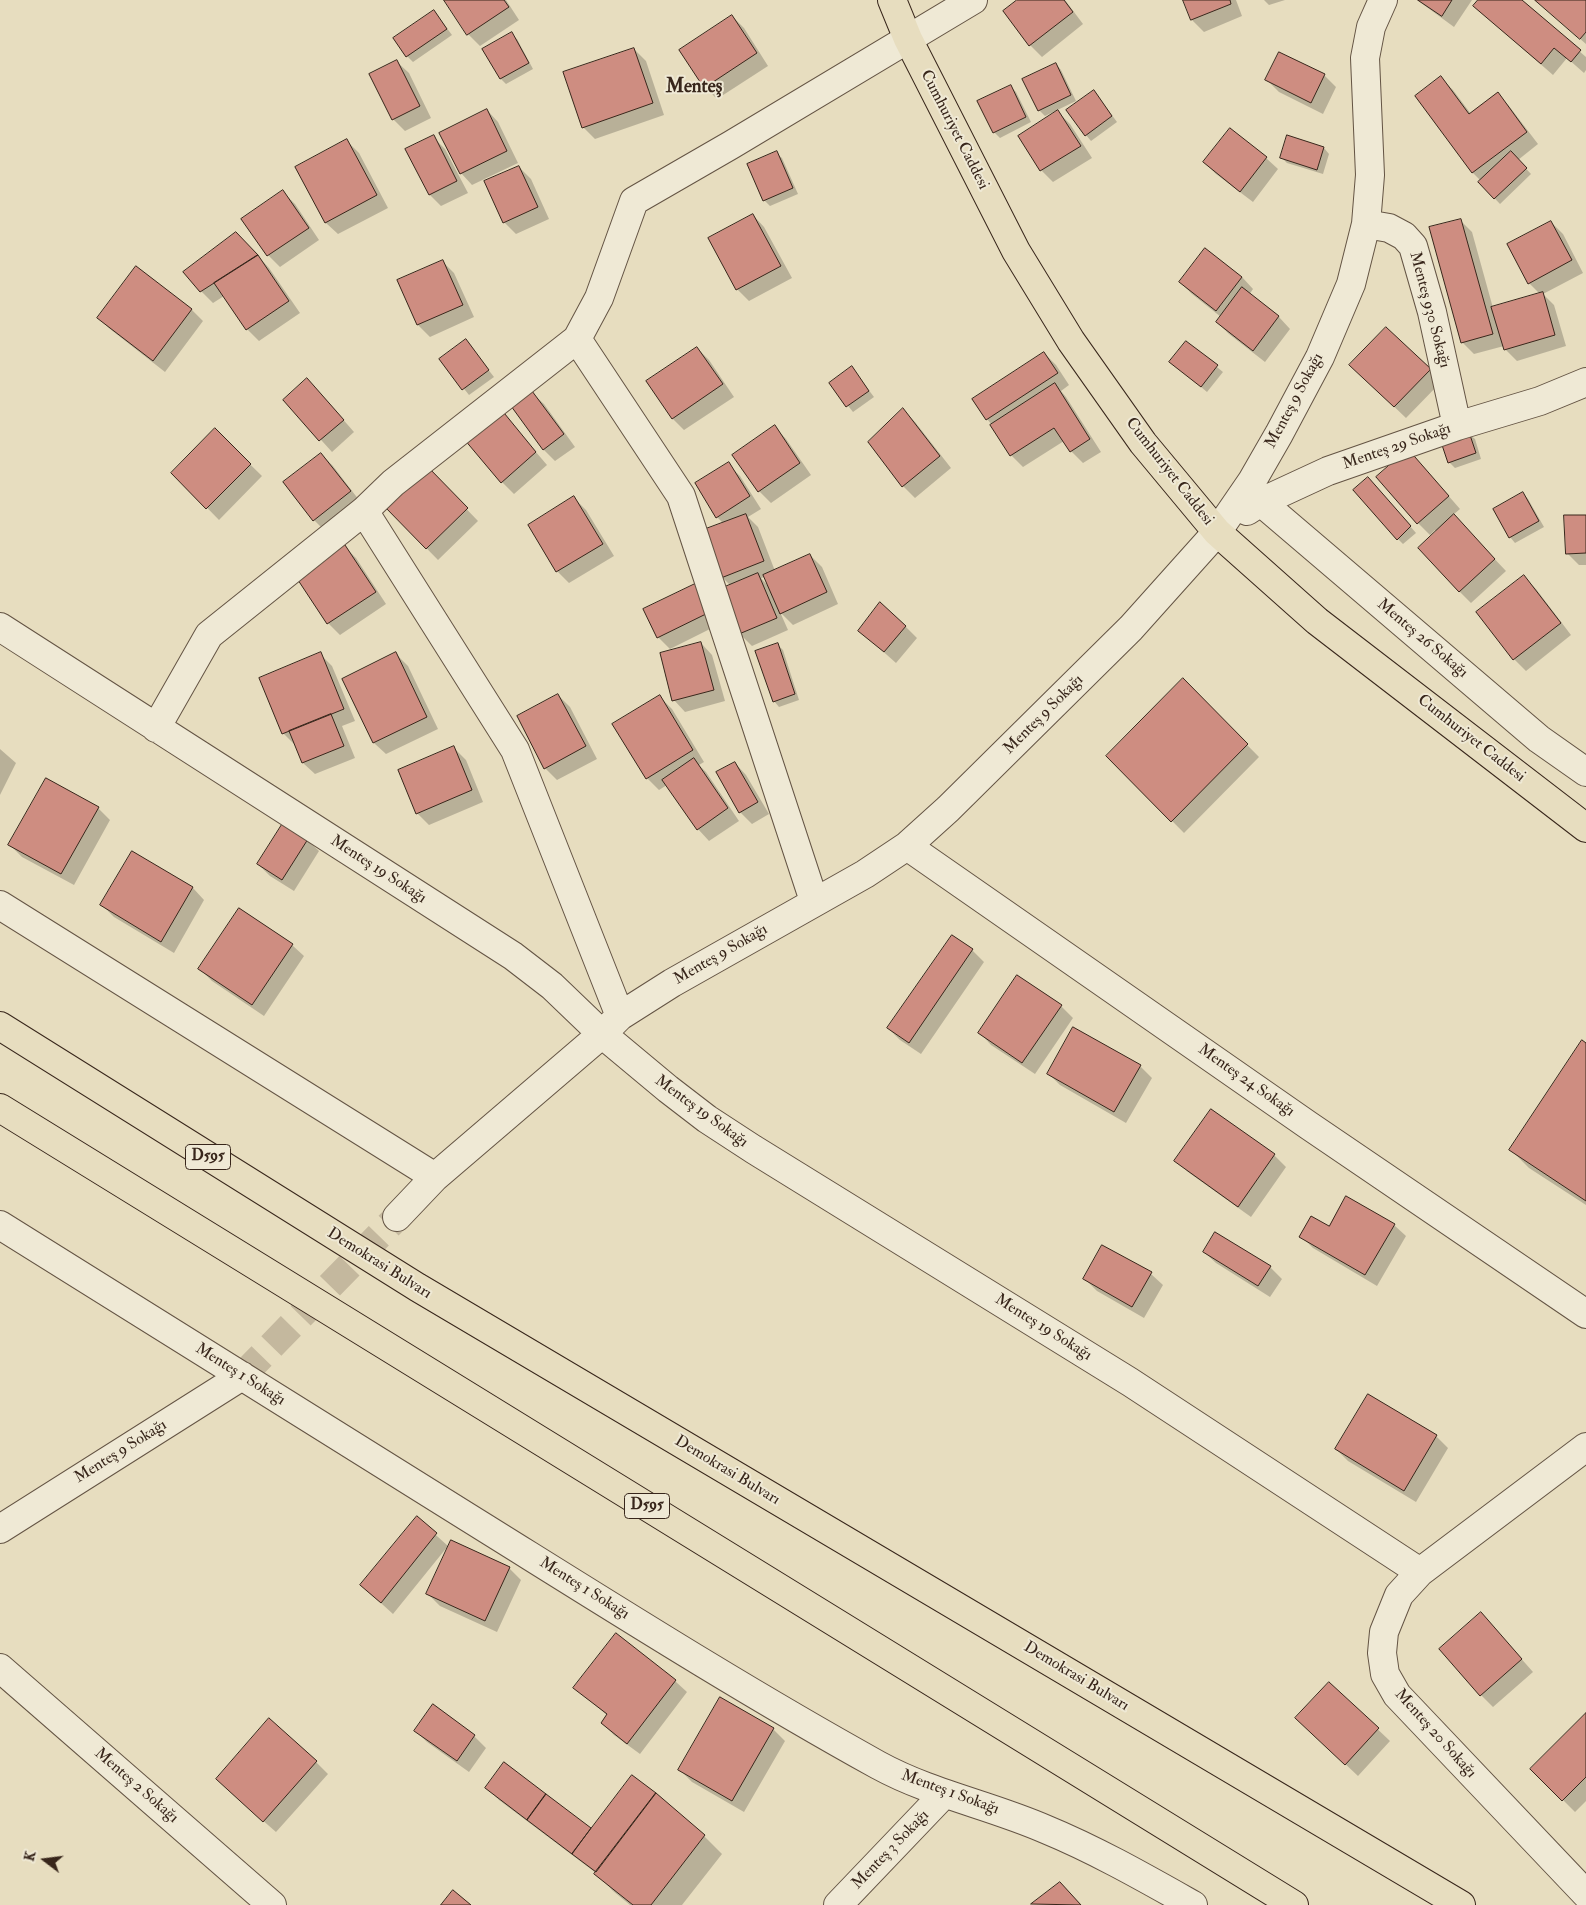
<!DOCTYPE html>
<html>
<head>
<meta charset="utf-8">
<style>
  body { margin:0 }
  #map { position:relative; width:1586px; height:1905px; overflow:hidden; background:#e7ddbf; font-family:"IM FELL Double Pica",serif }
  canvas { display:block }
  .north { position:absolute; left:20px; top:1835px; width:50px; height:50px; -webkit-text-stroke:4px #efe9d5; paint-order:stroke; rotate:285deg; font-size:14px; font-weight:700; line-height:20px; text-align:center; color:#38261b }
  .north::after { content:''; display:block; margin:auto; width:18px; height:22px; background:#38261b; clip-path:polygon(50% 0,100% 100%,50% 72%,0 100%) }
</style>
</head>
<body>
<div id="map">
<canvas width="1586" height="1905"></canvas>
<div class="north">K</div>
</div>
<script>
const context = document.querySelector('canvas').getContext('2d');
context.lineJoin = 'round';
function paint(path, color) { context.fillStyle = color; context.fill(path, 'evenodd'); }
function trace(path, color, width, dash) { context.strokeStyle = color; context.lineWidth = width; context.lineCap = dash ? 'butt' : 'round'; context.setLineDash(dash || []); context.stroke(path); }
function write(font, color, halo, rows, align = 'center') {
  context.font = font + ' "IM FELL Double Pica",serif'; context.lineWidth = 4; context.setLineDash([]); context.textBaseline = 'middle'; context.strokeStyle = halo; context.fillStyle = color; for (const [text, x, y, turn = 0] of rows) {
    context.save(); context.translate(x, y); context.rotate((+turn || 0) * Math.PI / 180); context.textAlign = isNaN(turn) ? turn : align; if (halo) context.strokeText(text, 0, 0); context.fillText(text, 0, 0); context.restore();
  }
}
paint(new Path2D(`
  M445,0h61l13,20 -39,26 -12,-12z
  M1019,0h46l18,24 -41,33 -12,-12z
  M1184,0h52l6,16 -38,16 -12,-12z
  M1264,0h21l-16,5z
  M1417,0h55l-18,27z
  M1480,0h40l66,57v13l-2,3 -17,-15 -14,17 -79,-69z
  M1535,0h51v44z
  M434,11l18,24 -39,27 -6,-6z
  M732,16l12,12 24,38 -51,33 -12,-12z
  M511,34l6,5 16,30 -27,15 -5,-5z
  M634,49l12,12 18,54 -69,24 -12,-12z
  M397,62l12,11 22,45 -26,13 -12,-12z
  M1056,64l5,6 15,31 -31,15 -6,-6z
  M1324,75l12,12 -13,27 -44,-22 -12,-12z
  M1441,78l12,12 18,24 26,-20 12,12 29,38 -20,16 13,14 -31,30 -21,-22 2,-1 -8,-8 -56,-77z
  M1010,86l6,6 15,30 -31,16 -6,-6z
  M1094,91l23,31 -26,19 -5,-6z
  M487,110l11,12 20,41 -46,22 -11,-12z
  M1058,112l12,12 22,34 -39,24 -12,-12 -21,-33z
  M433,137l12,12 23,44 -27,13 -11,-11z
  M347,141l12,12 29,55 -50,26 -12,-11 -29,-55z
  M1324,148l5,6 -6,20 -36,-11 -6,-6z
  M776,153l6,5 16,36 -28,12 -6,-6z
  M1266,158l12,11 -25,33 -37,-28 -12,-12z
  M519,167l12,12 18,40 -33,15 -12,-12z
  M283,192l12,12 24,36 -39,27 -12,-12z
  M753,215l11,12 28,51 -43,23 -12,-12z
  M1460,220l12,12 21,76 47,-14 -11,-11 -20,-39 42,-22 12,12 20,39 -40,21 11,11 12,41 -49,15 -12,-12 -1,-3 -30,8 -12,-12z
  M248,245l21,23 31,45 -41,28 -12,-12 -23,-33 -11,7 -12,-12z
  M442,261l12,12 20,44 -44,20 -12,-12 -19,-45z
  M1242,277l11,12 -4,6 30,22 11,12 -25,33 -36,-28 -12,-12 4,-5 -29,-23 -12,-12z
  M192,310l11,11 -38,51 -55,-43 -12,-11z
  M1386,328l55,54 -35,36 -43,-41z
  M466,341l28,36 -25,18 -28,-35z
  M1186,342l37,30 -16,20 -30,-25z
  M697,348l12,12 25,37 -50,33 -11,-11z
  M1044,353l12,12 13,20 -8,6 5,6 35,55 -18,11 -12,-12 -7,-10 -41,26 -12,-12 -19,-30 -5,-6z
  M852,368l22,29 -21,15 -23,-29z
  M319,392l35,40 -22,20 -47,-52z
  M532,393l12,11 31,43 -20,14 -12,-12z
  M500,410l47,55 -33,29 -12,-12z
  M903,410l12,12 36,46 -36,30 -12,-12 -34,-44z
  M775,427l11,12 25,36 -40,28 -12,-12z
  M215,430l47,46 -43,44 -46,-47z
  M1469,434l6,5 6,20 -26,9 -6,-6z
  M321,454l12,12 29,38 -36,28 -12,-12z
  M1420,463l40,46 -7,6 53,56 -35,32 -12,-12 -23,-59 -1,-2 -5,5 -12,-12z
  M728,464l12,12 21,33 -13,8 10,10 17,44 35,-16 12,12 16,37 -45,21 -13,-13 8,18 -36,16 -12,-12 -9,-48 -9,-9 2,-53 -7,-7zM765,577l4,10 -8,-9z
  M427,468l51,53 -40,39 -51,-52z
  M1374,484l42,49 -13,11 -5,-5z
  M1523,493l5,6 16,28 -29,16 -5,-6z
  M574,498l12,12 28,46 -45,27 -12,-12 -27,-46z
  M1586,516v49h-7l-12,-12z
  M344,546l12,12 30,46 -46,31 -12,-12z
  M1524,577l12,12 35,46 -45,36 -12,-12z
  M695,585l12,12 13,27 -50,25 -12,-12z
  M905,626l12,12 -21,25 -36,-32z
  M701,643l11,12 13,46 -40,11 -11,-12z
  M777,644l6,6 16,50 -20,7 -5,-6z
  M320,654l12,12 23,55 -13,5 13,32 -40,16 -12,-11 -8,-18 -12,-12z
  M396,654l12,12 30,63 -52,25 -12,-11 -31,-63z
  M1183,680l76,77 -75,76 -76,-77z
  M558,695l12,12 27,52 -40,21 -12,-12z
  M660,697l12,12 32,53 -5,3 7,7 33,49 -30,20 -11,-12 -31,-44 -8,5 -12,-12 -33,-53z
  M454,748l12,12 17,42 -54,23 -12,-12z
  M0,749l16,14 -16,32z
  M735,763l11,12 23,39 -17,10 -12,-12z
  M98,808l12,12 -36,65 -52,-28 -12,-12z
  M307,840l12,11 -25,40 -24,-15 -12,-12z
  M133,853l60,35 11,12 -30,53 -60,-36 -12,-12z
  M952,936l20,14 12,12 -63,92 -21,-14 -12,-12z
  M292,945l12,11 -40,60 -52,-35 -12,-12z
  M1061,1006l12,12 -38,56 -44,-29 -11,-12z
  M1586,1044v161l-57,-37 -18,-18z
  M1140,1066l12,12 -26,45 -66,-38 -12,-12z
  M1212,1110l62,45 12,12 -35,50 -63,-45 -12,-11z
  M1394,1225l12,11 -29,50 -64,-38 -12,-12 29,-9z
  M1204,1252l66,15 12,12 -12,18 -54,-34z
  M1151,1274l12,11 -19,33 -47,-27 -12,-12z
  M1369,1395l67,41 12,12 -32,54 -68,-41 -12,-12z
  M417,1518l31,28 -55,68 -32,-29z
  M509,1568l12,12 -24,52 -57,-26 -12,-12z
  M1481,1613l52,59 -40,35 -12,-12z
  M675,1681l12,11 -47,62 -26,-19 -12,-12 6,-7 -33,-28z
  M1329,1683l61,58 -32,35 -49,-46z
  M1586,1715v86l-11,11 -43,-43z
  M773,1729l12,12 -41,71 -52,-30 -12,-12z
  M416,1731l58,5 12,12 -17,24 -42,-30z
  M316,1762l12,12 -52,58 -47,-41z
  M505,1763l86,67 113,6 18,18 -40,51h-52l-17,-14 -17,-18 -97,-73 -12,-12z
  M1060,1883l21,22 -48,-1z`), '#0003');
const building = new Path2D(`
  M444,0h60l5,7 -42,28z
  M1017,0h47l9,12 -44,34 -26,-35z
  M1183,0h47l1,4 -40,16z
  M1418,0h34l-10,16z
  M1478,0h44l59,50 -10,12 -17,-14 -13,16 -68,-58z
  M1535,0h51v32l-6,7z
  M434,10l13,19 -41,28 -13,-19z
  M732,15l25,38 -53,35 -25,-38z
  M512,32l17,31 -29,16 -18,-30z
  M634,48l19,55 -71,25 -19,-56z
  M1279,52l46,22 -14,29 -46,-23z
  M397,60l23,46 -28,14 -23,-46z
  M1056,63l15,32 -33,16 -16,-32z
  M1441,76l28,38 29,-22 29,40 -55,41 -57,-77z
  M1011,85l15,32 -33,16 -16,-32z
  M1094,90l18,26 -27,20 -19,-26z
  M487,109l20,42 -47,23 -21,-41z
  M1058,110l23,36 -41,25 -22,-35z
  M1230,128l37,29 -27,35 -37,-30z
  M434,135l23,46 -28,14 -24,-46z
  M1287,135l37,12 -7,23 -37,-12z
  M347,139l30,56 -52,28 -30,-56z
  M777,151l16,37 -30,13 -16,-37z
  M1511,151l16,17 -33,31 -16,-17z
  M519,166l19,41 -35,16 -19,-42z
  M283,190l26,38 -42,28 -26,-37z
  M753,214l28,52 -45,24 -28,-52z
  M1461,219l32,115 -32,9 -32,-116z
  M1551,221l21,39 -44,24 -21,-40z
  M236,232l22,23 -58,37 -17,-20z
  M1205,248l37,29 -26,34 -37,-29z
  M258,255l31,46 -43,29 -32,-47z
  M443,260l20,45 -46,20 -20,-45z
  M136,266l56,43 -39,52 -56,-43z
  M1242,287l37,29 -26,35 -37,-29z
  M1543,292l12,43 -51,15 -13,-43z
  M1386,327l45,42 -37,38 -45,-42z
  M466,339l23,31 -27,20 -23,-31z
  M1186,341l32,24 -17,22 -32,-25z
  M697,347l26,37 -51,35 -26,-38z
  M1044,352l14,21 -72,47 -14,-21z
  M852,366l17,25 -23,16 -17,-24z
  M307,378l37,42 -25,21 -36,-41z
  M1055,383l35,56 -20,13 -16,-24 -44,28 -20,-31z
  M532,391l32,43 -21,16 -32,-44z
  M500,408l36,44 -35,31 -37,-44z
  M903,408l37,48 -38,31 -34,-45z
  M775,425l25,38 -42,29 -26,-37z
  M215,428l36,36 -45,45 -35,-36z
  M1469,432l7,21 -28,10 -7,-21z
  M1408,449l41,47 -32,28 -41,-47z
  M321,453l30,38 -38,30 -30,-39z
  M729,462l21,34 -34,22 -21,-35z
  M427,466l41,42 -42,41 -41,-42z
  M1368,477l43,49 -14,14 -44,-50z
  M1523,492l16,29 -30,17 -16,-29z
  M574,496l29,48 -47,28 -28,-47z
  M746,514l18,47 -43,17 -18,-48z
  M1454,514l41,45 -36,33 -41,-44z
  M1564,515h22v38l-20,1z
  M345,545l31,47 -49,32 -31,-47z
  M810,554l17,38 -47,22 -17,-39z
  M758,573l19,45 -38,16 -19,-45z
  M1524,575l37,48 -48,37 -37,-48z
  M695,584l15,28 -53,26 -14,-29z
  M880,602l26,24 -22,26 -26,-21z
  M701,642l13,48 -42,11 -12,-48z
  M778,643l17,51 -22,8 -18,-51z
  M321,652l23,57 -62,25 -23,-56z
  M396,652l31,65 -54,26 -31,-64z
  M1183,678l65,66 -77,78 -65,-66z
  M558,694l28,52 -42,23 -27,-53z
  M660,695l33,55 -47,29 -34,-55z
  M331,714l13,32 -42,17 -13,-32z
  M454,746l18,44 -56,24 -18,-44z
  M694,758l34,50 -31,22 -35,-50z
  M735,762l23,40 -19,11 -23,-41z
  M46,778l53,29 -38,67 -53,-29z
  M283,823l25,16 -26,41 -25,-16z
  M132,851l61,36 -32,55 -61,-37z
  M239,908l54,36 -41,61 -54,-36z
  M952,935l21,14 -64,94 -22,-15z
  M1017,975l45,30 -40,58 -44,-30z
  M1073,1027l68,38 -27,47 -67,-38z
  M1582,1040l4,3v158l-77,-51z
  M1211,1109l64,45 -37,53 -64,-46z
  M1346,1196l49,28 -30,51 -66,-38 12,-21 18,10z
  M1215,1232l56,34 -13,20 -55,-34z
  M1102,1245l50,27 -20,35 -49,-28z
  M1368,1394l69,41 -33,56 -69,-42z
  M417,1516l20,17 -56,70 -21,-18z
  M451,1540l59,27 -25,54 -59,-27z
  M1481,1612l41,47 -42,37 -41,-47z
  M616,1633l60,47 -49,64 -26,-21 6,-9 -34,-26z
  M1329,1682l50,46 -34,37 -50,-47z
  M720,1697l54,31 -42,73 -54,-31z
  M433,1704l42,31 -18,26 -43,-30z
  M1586,1713v64l-24,24 -32,-32z
  M269,1718l48,43 -54,61 -47,-43z
  M504,1762l42,32 -19,26 -42,-32z
  M632,1775l24,18 -60,79 -24,-18z
  M656,1793l49,42 -54,70h-18l-39,-31z
  M546,1794l45,34 -19,26 -45,-34z
  M1060,1882l21,23 -50,-1z
  M453,1890l18,15h-30z`);
paint(building, '#ce8d81');
trace(building, '#38261b', 1);
trace(new Path2D(`
  M242,1376l155,-159`), '#c4b89e', 28, [28, 14]);
const minor = new Path2D(`
  M1366,224l23,4 15,8 9,10 19,66 25,114
  M577,339l104,157 133,405
  M1261,502l278,237 47,33
  M364,511l151,239 105,266
  M1247,511l14,-9 67,-31 129,-45 83,-25 46,-19
  M0,627l513,329 39,30 50,48 66,55 39,30 46,30 377,233 290,190
  M156,728l53,-93 155,-124 29,-28 184,-144 22,-41 35,-97 97,-56 242,-145
  M907,846l401,279 278,189
  M0,905l435,272
  M397,1217l38,-40 167,-143 18,-18 52,-33 193,-109 42,-28 41,-37 183,-181 86,-96 35,-51 27,-47 41,-77 31,-73 15,-60 4,-49 -5,-117 6,-31 12,-27
  M0,1225c156,98 313,195 469,293 135,84 270,170 409,247 53,29 112,40 167,64 51,21 100,49 148,76
  M1586,1447l-166,125 -21,23 -15,37 -2,21 3,21 12,21 189,199
  M0,1529l242,-153
  M0,1668l272,237
  M838,1905l106,-111`);
const major = new Path2D(`
  M892,0l16,39 108,212 55,90 72,102 74,89 100,89 269,207`);
const highway = new Path2D(`
  M0,1026l417,261 1044,618
  M0,1108l1294,797`);
trace(minor, '#645444', 30);
trace(major, '#38261b', 30);
trace(highway, '#38261b', 30);
trace(minor, '#efe9d5', 28);
trace(major, '#e7ddbf', 28);
trace(highway, '#e7ddbf', 28);
for (const [x, y, w] of [
  [208,1157,45],
  [647,1506,45]
]) { const box = new Path2D(); box.roundRect(x - w / 2, y - 12.5, w, 25, 4); context.fillStyle = '#efe9d5'; context.fill(box); trace(box, '#38261b', 1); }
write('bold 15px', '#38261b', null, [
  ["D595",208,1157],
  ["D595",647,1506]
]);
write('16px', '#38261b', '#efe9d5', [
  ["Cumhuriyet Caddesi",954,130,63],
  ["Menteş 930 Sokağı",1429,310,75],
  ["Menteş 9 Sokağı",1295,401,-62],
  ["Menteş 29 Sokağı",1397,447,-19],
  ["Cumhuriyet Caddesi",1169,472,52],
  ["Menteş 26 Sokağı",1422,639,40],
  ["Menteş 9 Sokağı",1044,715,-45],
  ["Cumhuriyet Caddesi",1471,739,38],
  ["Menteş 19 Sokağı",378,870,33],
  ["Menteş 9 Sokağı",721,955,-30],
  ["Menteş 24 Sokağı",1246,1081,35],
  ["Menteş 19 Sokağı",701,1112,36],
  ["Demokrasi Bulvarı",379,1264,32],
  ["Menteş 19 Sokağı",1043,1328,32],
  ["Menteş 1 Sokağı",240,1375,32],
  ["Menteş 9 Sokağı",121,1452,-32],
  ["Demokrasi Bulvarı",727,1471,31],
  ["Menteş 1 Sokağı",584,1589,32],
  ["Demokrasi Bulvarı",1076,1677,31],
  ["Menteş 20 Sokağı",1435,1734,48],
  ["Menteş 2 Sokağı",136,1786,41],
  ["Menteş 1 Sokağı",950,1793,20],
  ["Menteş 3 Sokağı",891,1850,-46]
]);
write('bold 19px', '#38261b', '#efe9d5', [
  ["Menteş",694,88]
]);
</script>
</body>
</html>
